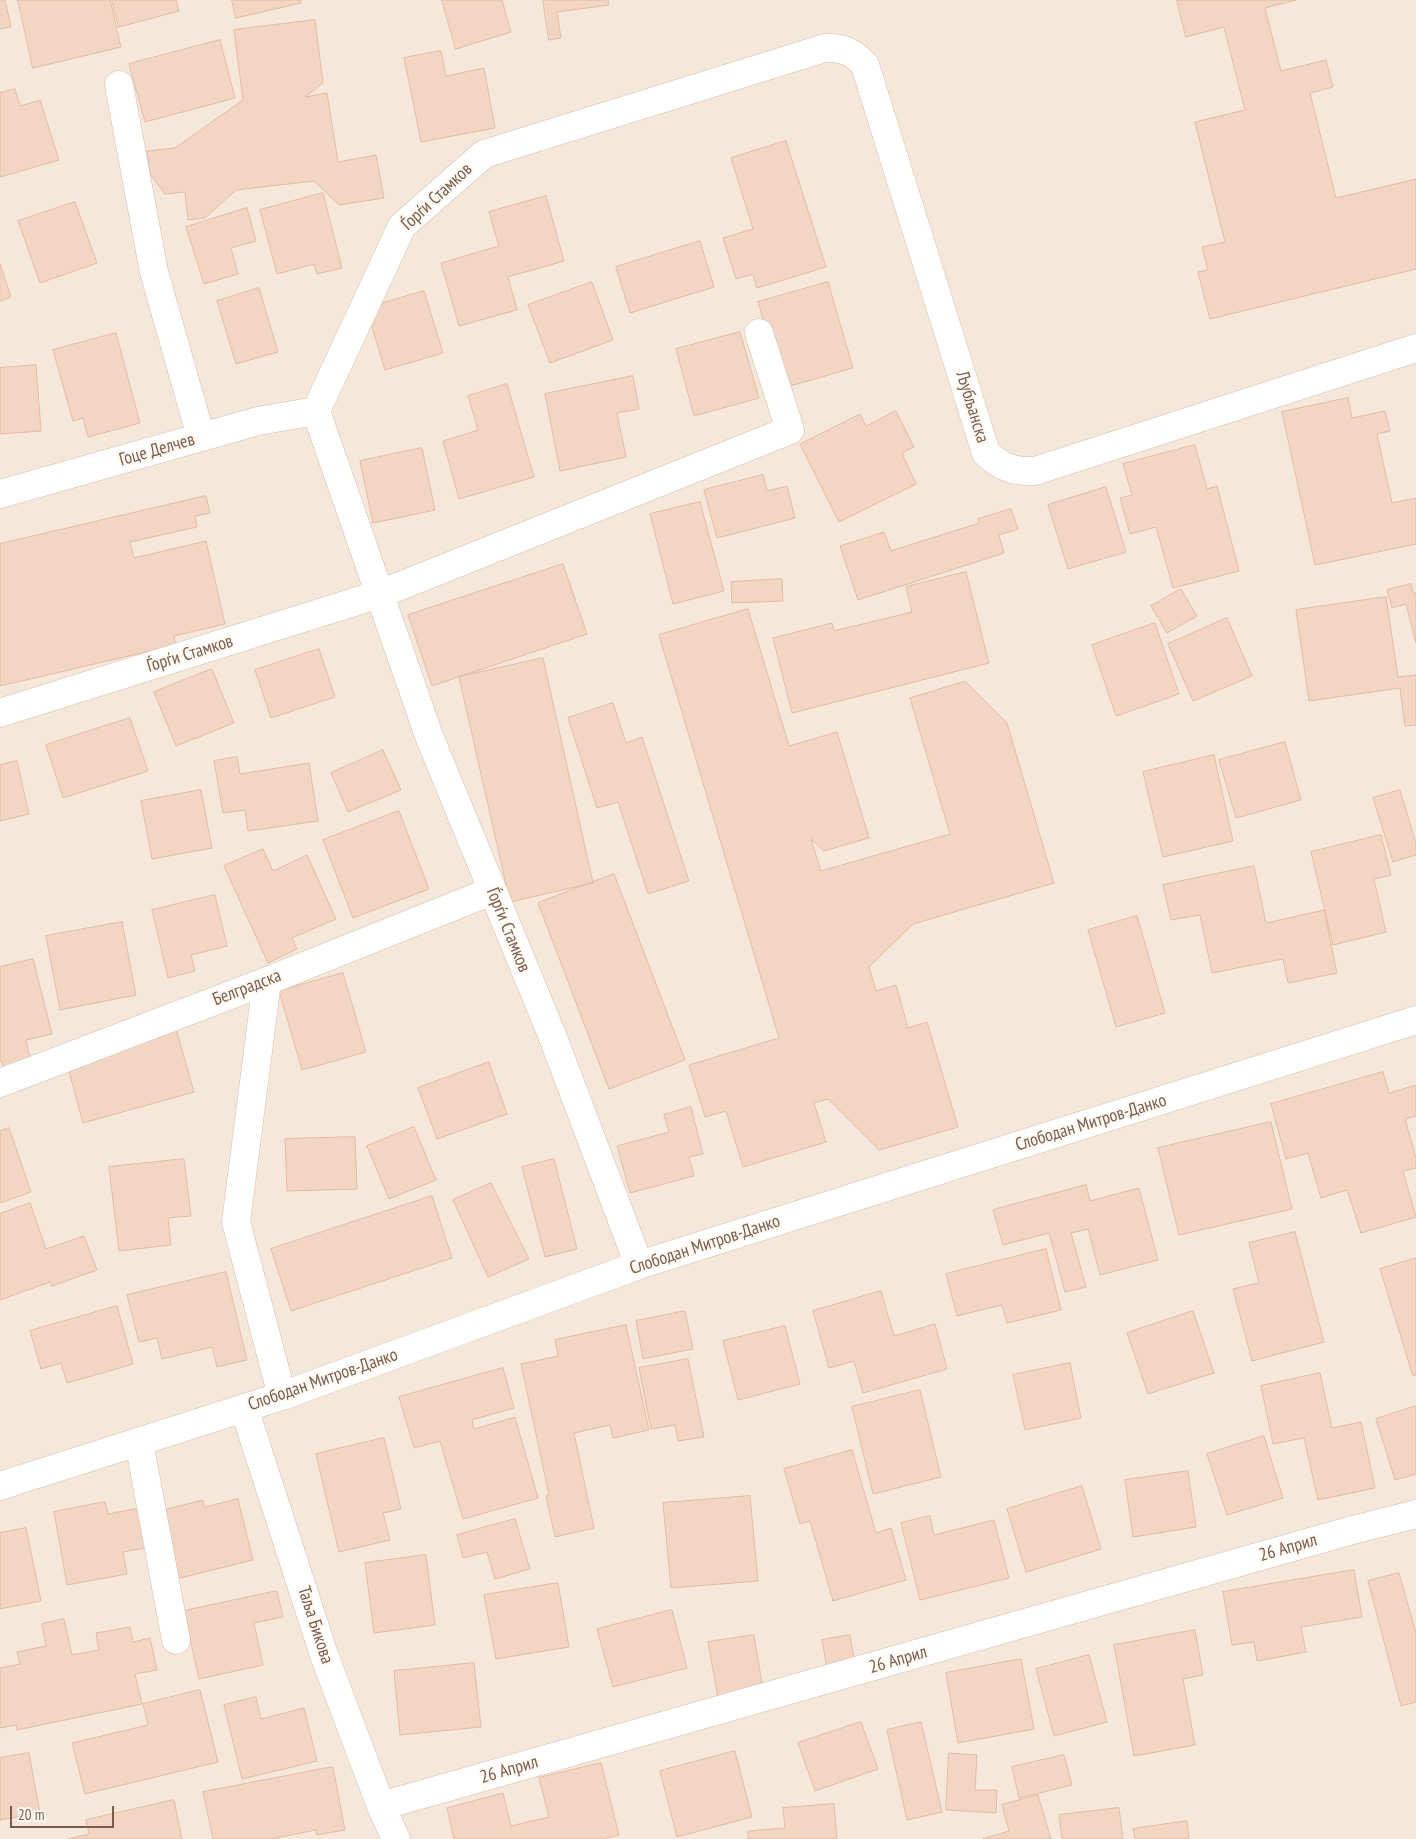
<!DOCTYPE html>
<html>
<head>
<meta charset="utf-8">
<style>
  body { margin:0 }
  #map { position:relative; width:1416px; height:1839px; overflow:hidden; background:#fdf6ec; font-family:"PT Sans Narrow",sans-serif }
  canvas { display:block }
  .scale { position:absolute; left:10px; top:1806px; width:104px; height:22px; box-sizing:border-box; border:2px solid #7a5c4d; border-top:0; padding-left:6px; font-size:15px; line-height:18px; white-space:nowrap; color:#7a5c4d; -webkit-text-stroke:4px #fffaf3; paint-order:stroke }
</style>
</head>
<body>
<div id="map">
<canvas width="1416" height="1839"></canvas>
<div class="scale">20 m</div>
</div>
<script>
const context = document.querySelector('canvas').getContext('2d');
context.lineJoin = 'round';
function paint(path, color) { context.fillStyle = color; context.fill(path, 'evenodd'); }
function trace(path, color, width, dash) { context.strokeStyle = color; context.lineWidth = width; context.lineCap = dash ? 'butt' : 'round'; context.setLineDash(dash || []); context.stroke(path); }
function write(font, color, halo, rows, align = 'center') {
  context.font = font + ' "PT Sans Narrow",sans-serif'; context.lineWidth = 5; context.setLineDash([]); context.textBaseline = 'middle'; context.strokeStyle = halo; context.fillStyle = color; for (const [text, x, y, turn = 0] of rows) {
    context.save(); context.translate(x, y); context.rotate((+turn || 0) * Math.PI / 180); context.textAlign = isNaN(turn) ? turn : align; if (halo) context.strokeText(text, 0, 0); context.fillText(text, 0, 0); context.restore();
  }
}
paint(new Path2D(`
  M0,0h1416v1839h-1416z`), '#f5e8da');
const building = new Path2D(`
  M0,0h5l6,27 -11,2z
  M18,0h92l11,47 -88,21z
  M112,0h64l3,11 -60,16z
  M232,0h69v3l-65,15z
  M442,0h60l9,32 -55,17z
  M543,0h65l1,5 -52,7 4,26 -12,2z
  M1177,0h119l-31,8 16,63 45,-11 7,27 -23,6 26,105 80,-19v90l-206,50 -12,-47 10,-2 -6,-23 23,-5 -30,-120 50,-12 -21,-83 -38,10z
  M315,20l8,63 -18,14 22,-4 11,69 38,-7 8,43 -45,7 -25,-24 -78,9 -31,28 -17,2 -3,-28 -20,2 -15,-20 -3,-23 28,-3 68,-48 -9,-70z
  M220,40l15,58 -90,24 -16,-58z
  M441,51l5,25 38,-8 11,60 -74,14 -17,-84z
  M15,89l5,17 20,-6 19,60 -59,17v-84z
  M786,141l40,126 -69,21 -4,-14 -17,5 -13,-41 30,-9 -22,-71z
  M323,193l19,75 -25,6 -3,-10 -37,10 -17,-64z
  M546,196l18,65 -56,16 9,33 -58,16 -18,-63 58,-17 -10,-34z
  M75,202l22,61 -57,20 -22,-62z
  M247,208l9,33 -25,7 7,26 -34,10 -18,-57z
  M700,241l14,46 -84,26 -14,-46z
  M0,264l11,33 -11,4z
  M592,282l21,58 -63,23 -22,-58z
  M828,282l25,86 -70,20 -25,-86z
  M259,288l19,64 -42,12 -19,-63z
  M424,291l19,62 -58,17 -19,-62z
  M740,332l19,66 -65,18 -18,-67z
  M116,333l24,90 -52,14 -5,-19 -10,3 -20,-71z
  M36,365l5,66 -41,3v-66z
  M633,376l6,33 -22,4 9,44 -66,14 -15,-77z
  M507,384l27,93 -75,22 -16,-58 35,-11 -10,-34z
  M1348,398l4,20 33,-7 5,20 -13,3 15,69 24,-5v46l-101,21 -33,-153z
  M896,411l18,36 -12,6 14,31 -77,38 -39,-78 60,-30 6,12z
  M1195,445l12,44 10,-3 22,85 -66,17 -17,-61 -26,7 -10,-36 12,-3 -9,-31z
  M422,448l13,62 -62,13 -13,-62z
  M763,475l4,16 20,-5 8,32 -78,20 -13,-48z
  M1106,487l20,65 -58,17 -20,-64z
  M206,496l4,17 -15,3 2,11 -67,15 4,16 72,-17 19,83 -51,12 2,9 -176,41v-142z
  M700,502l24,89 -51,13 -23,-90z
  M1011,509l7,20 -19,6 5,18 -146,47 -18,-54 44,-14 7,19 88,-28 -1,-4z
  M563,564l24,70 -155,52 -24,-71z
  M966,572l23,91 -197,50 -19,-75 59,-15 2,8 78,-19 -6,-25z
  M782,579l1,22 -51,2 -1,-21z
  M1411,584l2,9h3v50l-10,-39 -14,4 -5,-18z
  M1181,589l16,27 -30,17 -16,-27z
  M1386,597l12,80 18,-2v50l-11,1 -5,-38 -91,13 -13,-91z
  M748,609l41,137 48,-14 32,106 -45,13 -13,-12 10,32 129,-37 -40,-136 55,-17 42,42 47,160 -141,41 -44,43 7,24 20,-6 12,43 19,-6 31,105 -79,23 -51,-51 -14,4 12,39 -83,25 -17,-56 -21,6 -16,-52 90,-27 -120,-403z
  M1227,618l25,58 -59,25 -25,-57z
  M1155,623l24,71 -63,22 -24,-71z
  M319,649l16,48 -64,21 -16,-48z
  M543,658l50,225 -83,19 -51,-225z
  M212,669l22,54 -58,23 -22,-54z
  M613,703l13,40 16,-6 47,144 -41,13 -30,-92 -21,6 -29,-90z
  M130,718l18,53 -85,27 -17,-53z
  M1285,742l16,58 -65,18 -17,-58z
  M383,750l18,40 -53,22 -17,-39z
  M1214,755l19,86 -70,16 -20,-85z
  M237,757l3,17 69,-11 9,58 -70,10 -3,-21 -22,3 -9,-52z
  M17,761l12,53 -29,7v-56z
  M201,790l11,58 -60,11 -11,-58z
  M1400,790l16,53v12l-23,7 -20,-64z
  M399,811l30,78 -76,29 -30,-78z
  M1381,835l10,40 -17,4 12,53 -53,13 -22,-93z
  M263,849l10,22 34,-16 29,64 -44,19 5,11 -29,14 -44,-97z
  M1254,866l12,57 58,-13 13,63 -49,10 -5,-24 -71,14 -12,-58 -29,5 -8,-35z
  M614,874l71,186 -76,29 -71,-186z
  M215,895l12,51 -36,9 4,16 -27,7 -16,-68z
  M1137,916l28,97 -49,14 -28,-97z
  M122,922l14,73 -76,15 -14,-74z
  M33,959l19,75 -26,6 6,27 -27,6 -3,-12h-2v-94z
  M343,973l23,79 -64,18 -23,-79z
  M176,1029l18,63 -111,31 -17,-63z
  M489,1062l18,52 -70,25 -19,-51z
  M1383,1072l6,21 27,-8v31l-11,3 11,39v10l-13,3 13,46 -55,16 -14,-43 -26,8 -13,-45 -22,6 -15,-55z
  M691,1107l12,47 -14,3 5,19 -64,17 -13,-47 52,-14 -5,-17z
  M1271,1122l21,87 -113,26 -21,-87z
  M414,1127l22,53 -47,19 -22,-53z
  M9,1128l22,64 -31,11v-72z
  M355,1137l2,52 -70,2 -2,-52z
  M184,1159l7,57 -23,2 3,27 -52,6 -10,-84z
  M554,1159l23,90 -32,8 -23,-90z
  M491,1183l38,76 -41,18 -35,-77z
  M1086,1185l4,16 49,-13 19,72 -58,15 -12,-46 -17,4 15,54 -21,5 -16,-59 -46,12 -10,-35z
  M432,1196l20,62 -161,53 -20,-62z
  M30,1203l16,46 38,-13 13,34 -45,16 -2,-4 -50,18v-86z
  M1295,1232l29,110 -72,19 -19,-72 26,-6 -10,-40z
  M1046,1249l15,61 -54,13 -5,-18 -45,11 -11,-42z
  M1416,1258v117l-3,1 -33,-107z
  M226,1272l21,88 -30,7 -5,-20 -50,12 -5,-21 -18,4 -12,-47z
  M881,1291l13,45 41,-12 12,45 -84,24 -9,-32 -25,7 -16,-57z
  M117,1306l16,58 -66,19 -6,-20 -20,6 -11,-38z
  M685,1311l8,38 -50,10 -7,-38z
  M1193,1311l21,62 -66,21 -21,-61z
  M626,1325l23,105 -36,8 -3,-13 -36,8 20,95 -39,9 -9,-41 3,-1 -28,-131 37,-8 -3,-16z
  M785,1326l15,58 -62,16 -15,-59z
  M688,1359l16,78 -26,4 -3,-16 -24,4 -12,-61z
  M1070,1363l11,55 -56,12 -12,-55z
  M503,1368l11,40 -42,12 2,9 41,-12 23,81 -75,21 -23,-78 -26,7 -15,-51z
  M1320,1373l12,55 29,-6 14,66 -57,12 -14,-62 -31,6 -12,-58z
  M920,1390l21,87 -68,17 -21,-87z
  M1416,1406v68l-21,6 -19,-61z
  M1264,1436l19,62 -56,17 -20,-61z
  M384,1438l17,71 -18,4 7,27 -51,12 -23,-98z
  M852,1450l24,83 15,-5 15,52 -73,21 -23,-80 -10,3 -16,-55z
  M1188,1471l8,56 -63,10 -8,-57z
  M1082,1486l19,63 -75,23 -19,-63z
  M750,1496l8,85 -87,7 -8,-85z
  M238,1499l15,61 -77,19 -17,-68 44,-11 1,7z
  M105,1502l3,12 36,-7 7,40 -28,5 4,22 -60,11 -13,-73z
  M930,1516l4,19 60,-15 15,58 -89,22 -19,-77z
  M515,1519l15,50 -35,10 -8,-27 -24,6 -6,-23z
  M26,1528l15,73 -41,8v-76z
  M426,1555l9,70 -61,8 -9,-70z
  M1354,1570l8,47 -61,10 5,25 -49,9 -3,-19 -22,3 -9,-53z
  M1399,1573l17,60v69l-15,4 -33,-125z
  M558,1583l11,64 -73,12 -12,-64z
  M277,1591l6,26 -29,6 9,42 -64,14 -15,-68z
  M672,1610l15,58 -74,19 -16,-58z
  M64,1619l8,36 27,-5 -3,-17 34,-6 3,15 17,-4 7,32 -22,4 7,30 -125,26 -1,-5 -16,3v-60l20,-4 -3,-12 29,-6 -4,-22z
  M1195,1630l8,45 -20,4 12,66 -61,11 -20,-111z
  M754,1635l9,55 -45,8 -10,-56z
  M850,1635l5,28 -28,6 -5,-29z
  M1089,1655l18,67 -53,14 -18,-67z
  M1021,1659l13,70 -76,14 -12,-70z
  M474,1663l7,64 -81,8 -6,-64z
  M200,1690l18,72 -133,32 -13,-51 76,-18 -5,-21z
  M256,1697l5,22 43,-11 13,53 -75,18 -18,-74z
  M861,1722l17,47 -63,22 -17,-48z
  M921,1722l21,90 -35,8 -20,-90z
  M735,1751l17,66 -75,20 -17,-66z
  M29,1753l11,60 -40,7v-62z
  M949,1753l28,2 -2,35h22l-1,23 -50,-3z
  M1064,1755l8,30 -53,13 -7,-31z
  M601,1763l18,72 -16,4h-149l-7,-31 56,-15 8,33 38,-9 -10,-39z
  M333,1767l12,63 -28,5 -1,-5 -45,9h-58l-10,-47z
  M1038,1795l13,44h-69l27,-8 -7,-26z
  M174,1800l8,39h-114l21,-5 -3,-14z
  M834,1804l3,35h-89v-8l37,-3 -2,-20z
  M1119,1808l4,31h-61l-3,-24z
  M1187,1821l2,18h-54l-2,-10z`);
paint(building, '#f3d5c3');
trace(building, '#e6bba3', 1);
const minor = new Path2D(`
  M119,85l35,187 47,165
  M0,494l258,-73 58,-10
  M0,713l380,-119 410,-164 -31,-97
  M267,981l-31,241 46,174
  M0,1083l267,-102 225,-90
  M639,1265l-87,-230 -123,-299 -113,-325 86,-185 82,-72 341,-106c18,-1 28,4 40,17l121,388c15,14 28,19 49,18l381,-123
  M244,1408l80,247 57,151 15,33
  M139,1442l37,198
  M381,1806l968,-275 67,-17`);
const tertiary = new Path2D(`
  M0,1486l282,-90 357,-131 777,-245`);
trace(minor, '#d1beb0', 29);
trace(tertiary, '#d1beb0', 29);
trace(minor, '#fff', 28);
trace(tertiary, '#fff', 28);
write('18px', '#7a5c4d', '#fffaf3', [
  ["Ѓорѓи Стамков",437,197,-43],
  ["Љубљанска",972,407,73],
  ["Гоце Делчев",157,450,-16],
  ["Ѓорѓи Стамков",190,654,-17],
  ["Ѓорѓи Стамков",508,930,68],
  ["Белградска",247,988,-21],
  ["Слободан Митров-Данко",1091,1123,-17],
  ["Слободан Митров-Данко",705,1245,-18],
  ["Слободан Митров-Данко",323,1380,-19],
  ["26 Април",1288,1548,-16],
  ["Таља Бикова",315,1625,72],
  ["26 Април",898,1660,-16],
  ["26 Април",509,1770,-16]
]);
</script>
</body>
</html>
